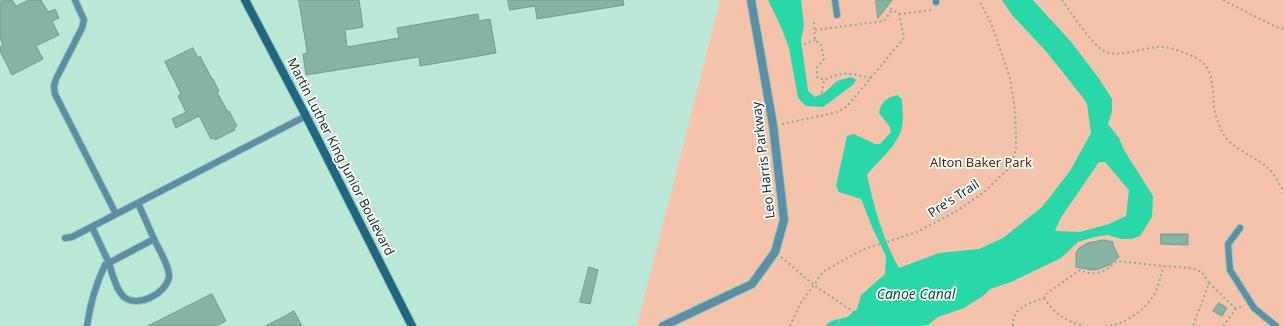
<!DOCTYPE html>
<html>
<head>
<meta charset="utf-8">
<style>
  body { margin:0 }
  canvas { display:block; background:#b9e9d6 }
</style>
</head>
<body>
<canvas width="1284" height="326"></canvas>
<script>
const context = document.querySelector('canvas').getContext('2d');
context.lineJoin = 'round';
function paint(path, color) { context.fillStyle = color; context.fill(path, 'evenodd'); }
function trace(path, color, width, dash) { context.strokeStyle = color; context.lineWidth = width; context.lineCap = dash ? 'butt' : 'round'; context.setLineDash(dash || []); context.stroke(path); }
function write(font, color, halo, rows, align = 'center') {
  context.font = font + ' "Noto Sans",sans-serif'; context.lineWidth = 3.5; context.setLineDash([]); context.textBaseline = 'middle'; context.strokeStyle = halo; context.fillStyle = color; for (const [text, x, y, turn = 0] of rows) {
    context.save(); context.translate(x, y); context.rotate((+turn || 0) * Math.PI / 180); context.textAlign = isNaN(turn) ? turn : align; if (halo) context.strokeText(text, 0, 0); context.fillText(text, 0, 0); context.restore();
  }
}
paint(new Path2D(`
  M720,0h564v326h-647z`), '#f5c3a9');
paint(new Path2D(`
  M768,0h33l3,26 -3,14 7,51 7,6 9,-4 13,-12 14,-4 5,3 -2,4 -31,23 -17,-1 -8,-8 -9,-50 -7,-19z
  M1002,0h31l39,43 28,37 12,19v13l-4,12 11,14 5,12 29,46 -1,21 -12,19 -8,3h-11l-13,-4 -14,2 -16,5 -17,16 -50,24 -21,7 -7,7 -19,12 -26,9 -10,8 -8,1h-95l6,-5 16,-4 10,-8 4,-14 24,-21 1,-18 -13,-27 -12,-30 -22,-7 -3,-6 11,-50 7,-2 21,10h5l11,-12 -1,-5 -11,-14c2,-11 7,-15 18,-18l5,4c0,9 2,19 0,28 -3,17 -24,34 -35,48 7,32 16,65 32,93l40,-15 40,-4 24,-11 39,-31 28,-36 21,-38 -4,-29 -3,-5 -39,-49 -33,-35zM1099,162h6l24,28 -3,26 -17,8 -29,8 -25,-1 5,-12z`), '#29d8a8');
const building = new Path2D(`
  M3,0h9l4,6 13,-6h12l7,12 7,-3 4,9 -7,3 7,14 -23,11 7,13 -31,16 -12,-24v-4l3,-2 -3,-7v-36z
  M299,0h60l4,27 -18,3 2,17 52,-9 -2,-10 81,-14 1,7 11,-2 6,34 -76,13 -1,-9 -113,18 -3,-21 4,-1z
  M508,0h115l1,5 -87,14 -2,-13 -25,4z
  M876,0h16l-14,18z
  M193,48l5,10 2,-2 12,23h1l6,12 -2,1 11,20 1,-1 8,15 -3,2 1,2 -20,10 -1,-2 -3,1 -12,-23 -23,12 -4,-9 14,-7 -8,-16 3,-2 -16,-32z
  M1161,234h27v11l-27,-1z
  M1104,240l9,2v3l6,12 -8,7 -12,5 -7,1 -16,-3v-14l3,-5 9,-5z
  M589,267l9,3 -8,34 -10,-2z
  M212,294l14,27 -10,5h-68z
  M1219,303l8,5 -5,8 -9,-5z
  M294,311l8,15h-37l20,-10z`);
paint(building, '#86b4a2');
trace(building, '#709e8c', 1);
const service = new Path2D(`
  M75,0l9,20 -2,8 -26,51 -2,7 1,8 61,120
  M835,0l2,15
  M936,0v2
  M92,227l17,36 45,-24 -16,-36
  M1240,228l-12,16 2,26 24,38 22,18
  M65,238l7,-1 234,-121
  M87,326c3,-22 9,-42 18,-61l4,-2c3,10 7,27 15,34 14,11 42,-3 45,-20 1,-10 -11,-29 -15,-38`);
const tertiary = new Path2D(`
  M663,326l89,-42 23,-32 9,-32 -11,-95 -22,-125`);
const secondary = new Path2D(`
  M245,0l61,116 106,210`);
trace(service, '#9bc5b4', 8);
trace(tertiary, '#9bc5b4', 10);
trace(secondary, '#9bc5b4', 10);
trace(new Path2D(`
  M1062,0c8,11 31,46 42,51 15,7 38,-3 54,-4 10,-1 29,6 38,11 19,10 16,30 18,48 1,10 5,20 10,29 8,13 31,22 43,32 7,6 12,17 17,25
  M1223,0l53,27 8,2
  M899,14l35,-4
  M814,22l1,18 6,5 3,14 -7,8v10l7,3c20,-10 26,-6 47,-2
  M815,30l69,-9 8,-11
  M804,44l11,-4
  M821,98l3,-18
  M782,124l52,-11 10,-4 6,-6 54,-65 -5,-24 -12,-8
  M781,257l33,28 60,41
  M1209,283l27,26
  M1044,298c12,17 20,22 40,28
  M790,326l10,-22 24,-33 38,-21 55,-18 38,-20 28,-19 27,-26 6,-18v-14l-1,-25 -5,-32 -19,-55 -12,-23
  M1013,326c-2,-18 17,-23 31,-28l2,-4 34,-24c3,1 6,3 10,3 9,2 20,-5 27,-12l46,5 29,2 10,4 7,11 -16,43
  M1105,326c18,0 42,-17 50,-33 4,-9 6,-17 8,-27
  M1223,326l13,-17 8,-4`), '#87ad9e', 2, [2, 3]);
trace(service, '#598fa7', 6);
trace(tertiary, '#598fa7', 8);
trace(secondary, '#1e6783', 8);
write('13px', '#22352e', '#fafffd', [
  ["Martin Luther King Junior Boulevard",340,157,63],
  ["Leo Harris Parkway",764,160,-97],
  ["Pre's Trail",954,199,-33]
]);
write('13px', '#542a11', '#fafffd', [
  ["Alton Baker Park",981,163]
]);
write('italic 14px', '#0e513e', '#fafffd', [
  ["Canoe Canal",916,295]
]);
</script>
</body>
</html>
